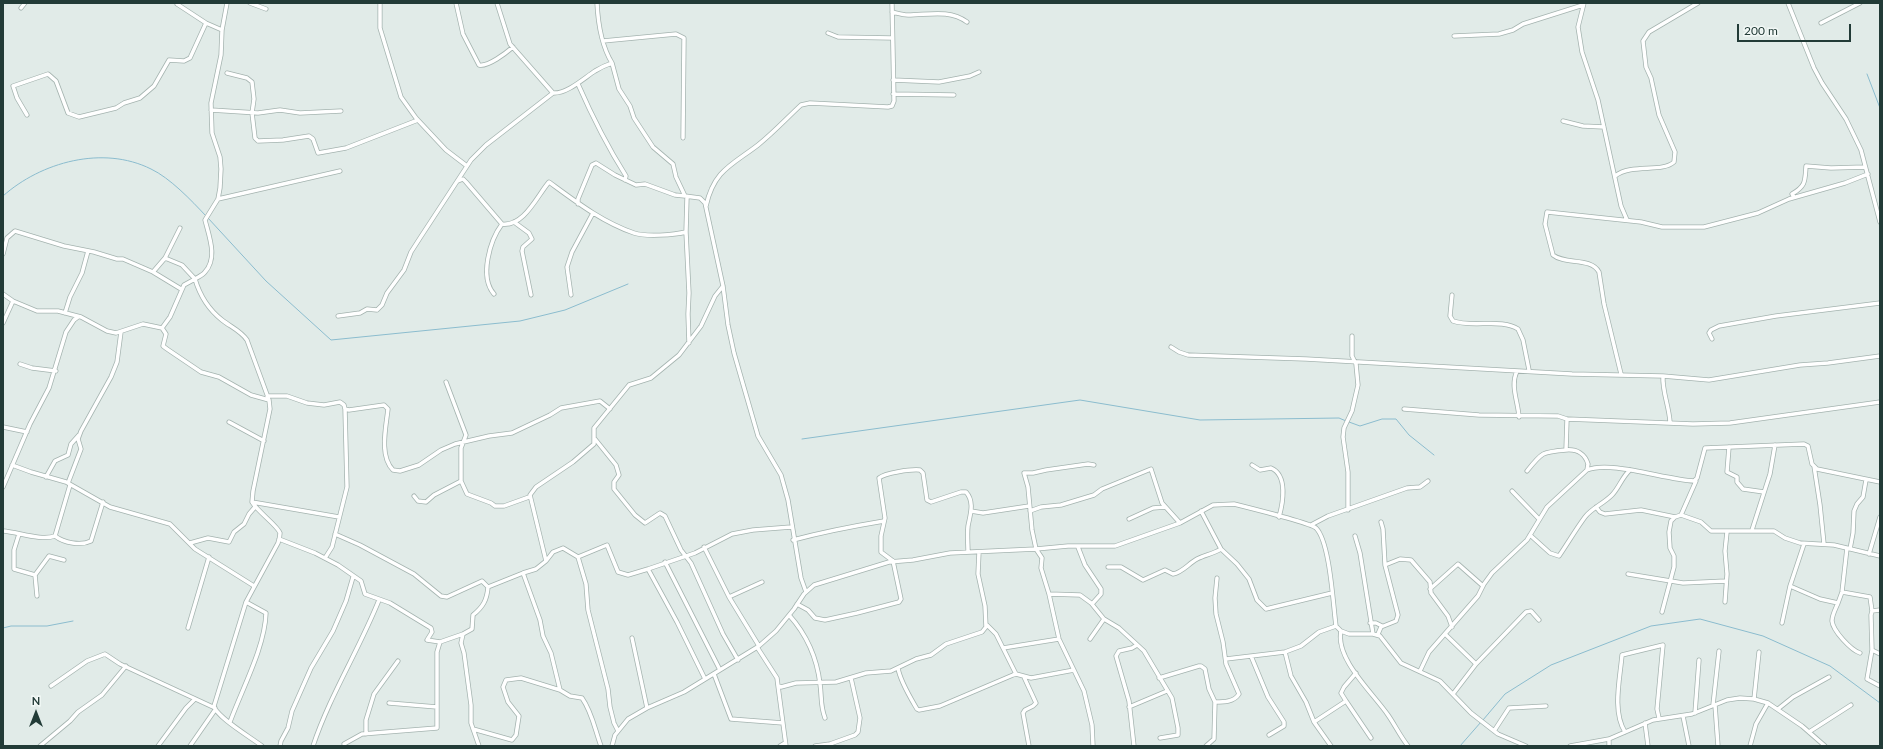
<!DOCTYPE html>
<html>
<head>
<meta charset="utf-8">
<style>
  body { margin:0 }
  #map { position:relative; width:1883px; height:749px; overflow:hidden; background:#e1ebe8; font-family:Lato,sans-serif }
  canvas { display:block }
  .frame { position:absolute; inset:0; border:4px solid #223b37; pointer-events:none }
  .north { position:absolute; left:16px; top:693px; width:40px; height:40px; -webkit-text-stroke:3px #f2f8f6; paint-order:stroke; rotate:0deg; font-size:11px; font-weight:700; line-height:16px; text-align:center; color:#223b37 }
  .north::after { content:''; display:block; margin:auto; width:14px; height:18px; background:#223b37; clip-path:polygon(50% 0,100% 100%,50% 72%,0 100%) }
  .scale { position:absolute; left:1737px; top:24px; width:114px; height:18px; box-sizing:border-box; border:2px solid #223b37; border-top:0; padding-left:5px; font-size:12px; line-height:14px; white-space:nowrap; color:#223b37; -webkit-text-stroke:3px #f2f8f6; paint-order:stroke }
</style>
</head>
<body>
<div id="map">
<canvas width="1883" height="749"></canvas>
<div class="frame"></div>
<div class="north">N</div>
<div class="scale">200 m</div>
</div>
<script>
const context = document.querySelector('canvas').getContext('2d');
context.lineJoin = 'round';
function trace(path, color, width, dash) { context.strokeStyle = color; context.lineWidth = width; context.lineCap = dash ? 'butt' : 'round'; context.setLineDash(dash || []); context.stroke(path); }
trace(new Path2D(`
  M1867,74l13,34
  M3,196c38,-34 100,-51 148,-27 19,9 40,31 55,47
  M208,218l58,63 65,59 189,-19 45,-11 63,-26
  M1349,422l11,4 22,-7h14l13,16 25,20
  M802,439l278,-39 120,20 139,-2 7,3
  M3,628l8,-2h36l26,-5
  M1483,720l22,-26 46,-29 100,-39 49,-7 63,17 67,30 50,37
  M1460,746l21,-24`), '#8bbcce', 1);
const minor = new Path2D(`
  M227,3l-5,27 -1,25 -10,48 1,30 8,24 1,12 -1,19 -2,11 -13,21c4,16 13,38 0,52 -2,3 -7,5 -10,7 5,17 13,30 27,41 9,7 19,11 25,20l22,60 1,9 -17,82 -1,11c6,10 26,24 28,31 0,3 -1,7 -2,10l-32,59 -32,104c2,11 38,32 48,40
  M250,3l16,6
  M380,3v25l21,69 15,21 30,32 21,16
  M456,3l7,31 16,31c9,2 27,-12 34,-18
  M497,3l13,41 43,49c14,1 31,-15 42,-22 5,-3 11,-6 17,-8l7,26 11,17 4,12 19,29 20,17 3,13 9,19 15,2 5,5 18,83 5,39 6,28 24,83 23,39 7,25 13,78 5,14
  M597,3c1,20 4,42 15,60
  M1584,3l-6,24 4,25 16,48 23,106 6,14
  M1788,3l26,65 8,15 24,36 15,31 19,72
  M177,4l29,19 16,7
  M21,8l4,-5
  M892,12c5,1 10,3 16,3 20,0 41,-6 59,7
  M1821,23l39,-20
  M828,33l10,4 54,1
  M1454,36l45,-2 14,-4 10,-6 60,-19
  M603,41l73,-7 8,4 -1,100
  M227,73l20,5 5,4 2,17 -2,14 3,25 3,3 25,-1 26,-4 4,3 5,14 28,-5 72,-28
  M893,80l46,2 31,-6 9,-4
  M578,84c14,32 29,62 48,92l-1,4
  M893,94l61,1
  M211,110l47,3 22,-3 20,3 41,-2
  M27,115l-10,-17 -4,-12 35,-12 8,7 12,32 11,4 37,-9 8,-5 16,-5 14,-12 15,-26 15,1 6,-3 16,-35
  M1563,121l20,5 21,1
  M1615,176c17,-13 47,-3 59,-14l1,-10 -16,-37 -8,-37 -5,-11 -3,-26 6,-9 49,-29
  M458,181l5,-2 3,3 36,42c22,3 35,-28 47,-42 26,19 53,40 85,51 12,4 40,2 52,-1l1,-35
  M1794,197l-2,-3c14,-8 13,-13 14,-28l25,2 34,-1
  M218,199l122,-28
  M578,204v-5l14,-34 4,-2 19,12 21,10 9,-1 30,11 10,1
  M706,206c8,-36 26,-41 52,-61 15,-12 29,-27 43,-40l9,-2 78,4 4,-1 2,-5 -2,-98
  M514,222l15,11 3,6 -9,8 -1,4 9,44
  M686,232l3,61 -1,21 1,29
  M3,254l4,-16 8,-7 49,15 30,6 23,7h6l30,13 28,17
  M153,272l12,-14
  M3,294l10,7 24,10h21l23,6 26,14 9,2 27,-9 19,4 8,-11 14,-32 11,-6 -13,-14 -17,-7 15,-30
  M494,294c-15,-17 -4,-54 8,-70
  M571,295l-4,-28 5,-15 21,-39
  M1452,295l-2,21 3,5c19,7 49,-3 65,8l5,11 6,30
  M65,313l5,-16 12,-24 6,-22
  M338,316l22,-3 7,-4 10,1 5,-5 5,-12 17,-23 7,-18 9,-14 51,-78 15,-15 67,-52
  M3,323l10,-22
  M162,328l4,6 -3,12 4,3 34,23 18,5 32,18 18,5
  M1712,339l-3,-6 2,-3 8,-4 57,-10 104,-13
  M1171,347l8,5 9,3 118,4 266,15 91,2 46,4 91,-15 28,-2 52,-7
  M20,364l12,4 24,3
  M1517,371c-7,15 1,30 2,46
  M1621,374l-17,-70 -5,-32c-8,-15 -34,-7 -46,-17l-8,-31 2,-12 94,10 21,5h42l54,-14 31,-14 56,-16 23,-9
  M1663,376c-1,15 6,30 7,46
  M267,396h20l20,7 17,2 16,-3 4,3 1,4 4,1 35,-5 4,4c-2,18 -9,47 5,61l7,1 19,-6 22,-15 14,-6 34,-8 23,-3 38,-18 11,-7 39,-7 10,8
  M1404,409l75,6 79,1 9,3 126,5 37,-1 150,-21
  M1567,419l-1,31c11,-1 19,4 22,14l-1,6
  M229,422l35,19
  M3,427l24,5
  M595,439l21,26 3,10 -5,7v7l21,26 10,8 15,-10 5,3 16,34 10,13 32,71 15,26
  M1729,447l-2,25 10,5v5l6,7 21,3
  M12,465l19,7 35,10 44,25 60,17 25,25 59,37
  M1252,465l8,5 11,-2c17,7 12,35 8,49
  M1814,466l6,39 4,39
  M1527,471c15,-19 15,-19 39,-21
  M46,477l9,-16 13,-6 3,-11 8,-9
  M461,481l6,13 24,9 4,3h9l25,-9
  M68,483l13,-34 -3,-10 3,-8 30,-54 6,-15 4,-30
  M3,487l27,-63 19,-36 17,-56 8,-12 4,-3
  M1512,491l27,28
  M414,496l4,5 8,1 8,-7 27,-14v-33l5,-13 -20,-53
  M252,502l87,15
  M1596,507l4,5 5,2 36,-4 34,7
  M1348,510v-38l-5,-35 1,-9 8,-17 6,-26 -2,-21 -4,-8v-20
  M971,511l12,2 46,-7
  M1030,511l11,-4 20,-2 33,-10 8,-6 49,-20 11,34 18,20
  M1201,511l20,38 16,15 12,15 8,21 9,9 66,-16
  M1681,515l20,7 10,9h63l11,7 15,5 34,2 46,11
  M1129,519l24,-11 12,-1
  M1311,525l17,-9 79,-28 13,-1 8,-6
  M1752,530l18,-56 5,-29
  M3,531c15,1 38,10 52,5l15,-51
  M19,534l-5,16v19l21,6 2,21
  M335,534l25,11 54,29 27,22 6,1 35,-16 6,6
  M1530,535l20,18 9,3c9,-13 17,-27 26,-39 7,-9 18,-13 27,-22 7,-7 10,-18 18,-25
  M55,536c9,7 26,10 36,5l12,-39
  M1355,536l5,17 13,81
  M279,539l36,14 23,12 23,16 4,13 25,9 41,25 1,4 -5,8 13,2
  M793,540c30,-8 61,-14 91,-19
  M190,543l18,-5 21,4 5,-10 10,-8 5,-10 6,-7
  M704,547l25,50 30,49
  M1078,547l7,18 16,24v5l-9,10
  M1850,549l3,-16 1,-22 3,-7 6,-7 3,-17
  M1869,554l11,-37
  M578,557l29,-12 11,27 10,3 20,-6
  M325,558l7,-11 15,-60 -2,-78
  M546,561l7,-9 10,-4 15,9 8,27 2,26 20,79 2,18 4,16 4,8
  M665,562l55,108
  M1385,565l15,-6 11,1 19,22 1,11 17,23 4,11
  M1108,567h13l22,13 22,-10 8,4c10,-2 15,-10 24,-15 8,-4 16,-5 24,-10
  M1628,574l55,9 43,-2
  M35,575l14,-19 15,4
  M1790,586l30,13 18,4 4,-11 5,-44
  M1430,589l28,-25 25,22
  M1842,592l28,5 2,14
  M1049,594l31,1 11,8 13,16 15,9 25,23 28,47 6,30v7l-18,3
  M729,597l33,-15
  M1725,602l2,-28 -2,-23 2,-19
  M1838,603c-2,5 -6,12 -6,18 1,10 19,29 28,32
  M797,604l11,6 7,8 10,2 32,-7 42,-11 2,-3 -8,-38 -12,-9v-16l4,-18 -6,-40c6,-5 32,-9 41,-8l3,3 4,27 4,2 30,-10h5c9,10 4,23 2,34 -1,9 0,18 0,26
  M1880,610l-8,1 -1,4 1,35 -5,29 13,7
  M1662,612l12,-45v-11l-4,-8 -1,-16 2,-11 4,-4 6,-2 15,-34
  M789,615c18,20 28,43 31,69 2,13 0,21 5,34
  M1370,623h6l6,3
  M1782,623l8,-37 14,-42
  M987,625l9,9 7,14
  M188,628l21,-71
  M1341,631c-6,28 32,62 47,84 7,10 12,21 20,31
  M1378,634l3,-7 15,-6 2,-6 -13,-50 -2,-36 -2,-7
  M1445,634l31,30
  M632,638l15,70
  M1090,639l14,-20
  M757,647l20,31 1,8 3,1 15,-4 40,-1 30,-9 25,-2 25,-12 15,-4 15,-11 36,-12 4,-5 -1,-21 -7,-32 1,-22
  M1872,650l8,4
  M1285,652l6,24 15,26 8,20
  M1251,656l17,41 16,25v4l-15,9
  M1226,659l59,-7 16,-6 18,-14 17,-6
  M898,668c2,13 12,29 19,41l2,1 21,-4 73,-31 3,-1 15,4 43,-8
  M1420,671l9,-19 49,-56 6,-12 8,-11 35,-33 20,-33 40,-37c23,-10 79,10 107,11l3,-3 8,-30 99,-4 4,2 4,18 5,5 63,13
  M714,674l17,45 52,4
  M1016,674l-13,-26 56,-9
  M1024,677l12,26 -3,3 -8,4 -2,3 6,33
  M1159,678l40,-12h2l4,3 4,20 6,13 -1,37 -8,7
  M705,679l-28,-57 -29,-53 47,-16 37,-19 21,-4 38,-3
  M51,686l36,-25 18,-7 15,10 95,44
  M778,686l8,60
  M1453,694l23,-30 50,-52 5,-1 8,9
  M1754,699l5,-47
  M1346,701l25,37
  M1215,702c9,0 19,0 24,-8l-13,-30 -3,-22 -7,-28 -1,-16 2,-20
  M389,703l48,4
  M1713,705l6,-54
  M1715,705l3,41
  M1129,707l38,-16
  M1778,709l15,-12 36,-20
  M1695,713l4,-53
  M1683,716l6,30
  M230,722c12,-33 35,-75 36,-109l-20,-11
  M1645,723l3,23
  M473,729l39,11 4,-5 3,-19 -11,-14 -5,-15 3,-7 15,-2 39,12
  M1494,731l15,-23 37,-2
  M1625,732c-13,-21 -5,-53 -3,-77l41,-10 -6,64 2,9
  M1809,732l42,-27
  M366,734v-14l8,-26 24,-33
  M1609,739v7
  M40,746l30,-25 8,-9 24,-17 24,-29
  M158,746l28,-38 9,-9
  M190,746l25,-36
  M280,746l1,-5 7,-13 4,-17 19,-43 22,-37 13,-30 7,-24
  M313,746c17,-51 46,-96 66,-146
  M345,746l-1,-2 18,-10 75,-6v-76l3,-10 23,-8
  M479,746l-8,-23v-18l-7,-52 -3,-10 2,-9 9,-5 1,-14c10,-8 14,-15 15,-28l35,-14
  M601,746c-6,-16 -9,-34 -19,-48l-12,-2 -10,-6 -9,-37 -8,-17 -3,-16 -17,-47 13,-4 10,-8 -16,-66 6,-8 37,-25 21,-18v-16l35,-43 22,-7 28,-23 22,-29 14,-30 8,-10
  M612,746l3,-11 13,-16 19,-11 37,-16 75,-46 17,-15 18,-22 10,-15 10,-9 75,-23 24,-2 37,-7 86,-4 32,-3h47l65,-23 33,-18 21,-1c12,3 76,19 82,24 14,14 17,76 20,98l5,5 8,3h24l7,2 21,27 39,18 31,32 27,21 28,12
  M780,746l5,-3
  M815,746l15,-2 25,-9 3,-3 2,-14 -9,-40
  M1093,746l-1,-21 -8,-34 -25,-52 -10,-45 -8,-26 1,-10 -6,-9 -4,-19 -4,-43 -4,-14h9l13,-3 42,-6 6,1
  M1134,746l-5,-45 -13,-45 3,-5 13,-3 5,-3
  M1331,746l-17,-24 32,-21 -5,-8 3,-6 12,-14
  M1570,746l39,-7 44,-19 39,-6 35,-14 13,-2 14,1 14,4 34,23 23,20
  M1750,746l6,-22 12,-21`);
trace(minor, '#a4b3af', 5);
trace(minor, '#fff', 3.5);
</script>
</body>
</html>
